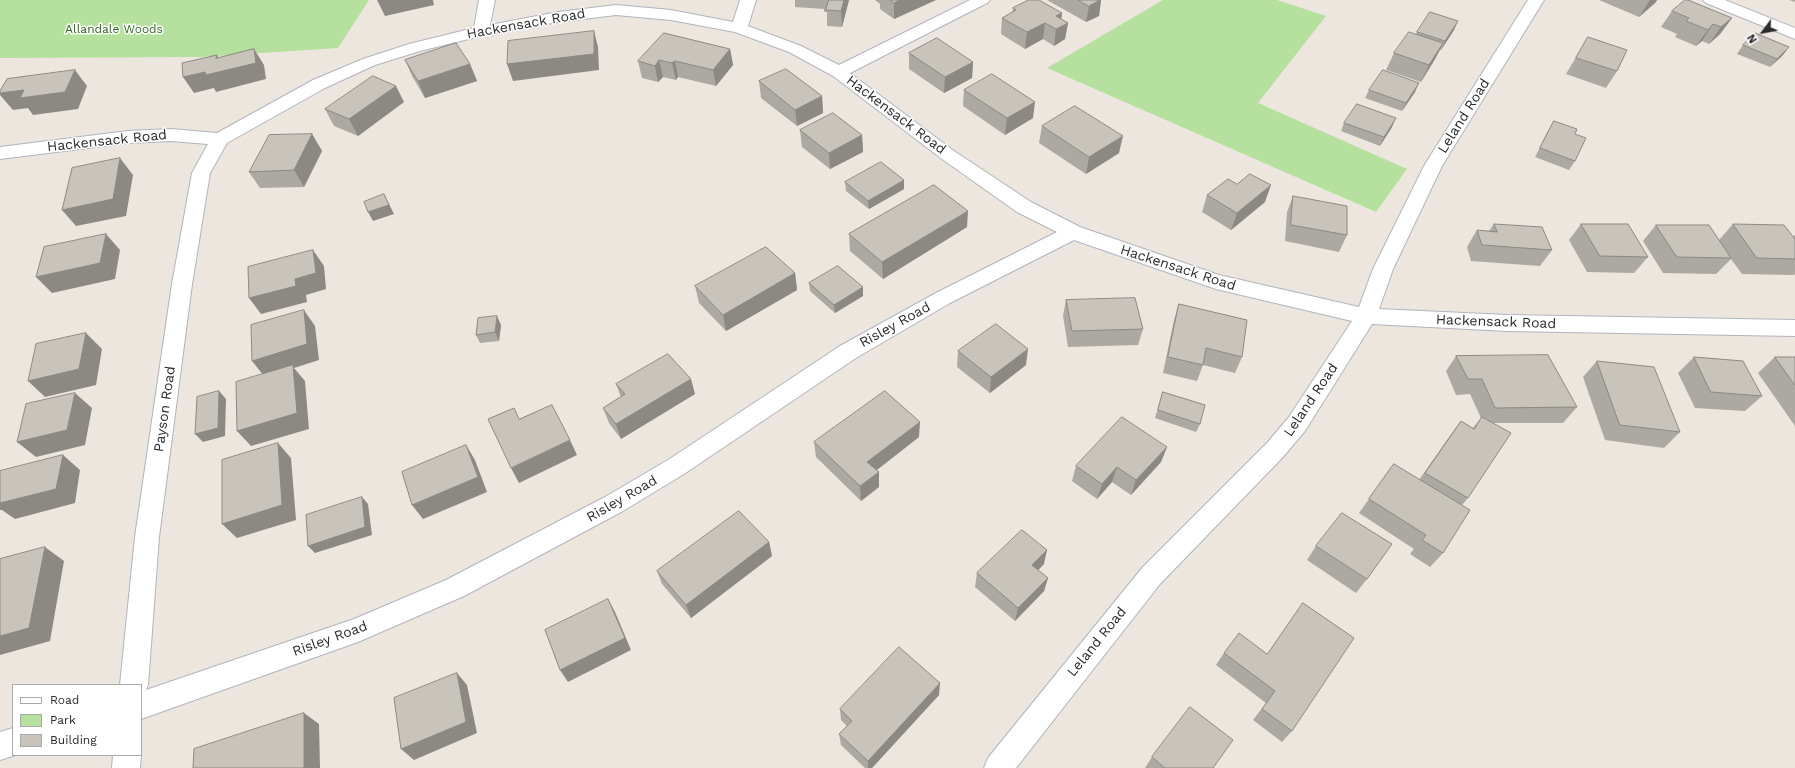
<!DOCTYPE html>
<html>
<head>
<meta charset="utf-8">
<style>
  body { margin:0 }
  #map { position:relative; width:1795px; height:768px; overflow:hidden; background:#ece6de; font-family:"Work Sans",sans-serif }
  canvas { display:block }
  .legend { position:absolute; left:12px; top:684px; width:130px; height:72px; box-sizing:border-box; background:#fff; border:1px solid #aaa; margin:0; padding:5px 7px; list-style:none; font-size:12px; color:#2b2b2b }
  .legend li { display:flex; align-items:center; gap:8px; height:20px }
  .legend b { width:20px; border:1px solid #aaa }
  .north { position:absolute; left:1743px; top:12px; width:40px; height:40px; -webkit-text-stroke:3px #fff; paint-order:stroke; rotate:238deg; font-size:11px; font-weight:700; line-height:16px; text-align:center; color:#2b2b2b }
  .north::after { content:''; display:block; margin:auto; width:14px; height:18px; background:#2b2b2b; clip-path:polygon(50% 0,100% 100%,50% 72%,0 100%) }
</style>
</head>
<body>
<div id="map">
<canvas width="1795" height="768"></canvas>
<ul class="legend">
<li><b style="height:5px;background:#fff"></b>Road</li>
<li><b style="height:11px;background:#b5e09d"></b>Park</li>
<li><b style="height:11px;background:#c8c4bc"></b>Building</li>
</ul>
<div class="north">N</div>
</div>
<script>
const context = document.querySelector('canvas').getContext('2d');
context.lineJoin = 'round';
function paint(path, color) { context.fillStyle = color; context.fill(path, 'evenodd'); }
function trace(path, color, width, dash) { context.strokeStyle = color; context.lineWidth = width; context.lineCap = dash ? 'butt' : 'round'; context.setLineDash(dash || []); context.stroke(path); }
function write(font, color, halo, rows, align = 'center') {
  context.font = font + ' "Work Sans",sans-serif'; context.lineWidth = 3; context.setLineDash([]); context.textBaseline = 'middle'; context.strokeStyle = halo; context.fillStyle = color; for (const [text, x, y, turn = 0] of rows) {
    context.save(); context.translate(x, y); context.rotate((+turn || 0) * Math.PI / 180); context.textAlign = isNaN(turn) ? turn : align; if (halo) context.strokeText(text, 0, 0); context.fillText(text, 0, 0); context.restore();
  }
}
paint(new Path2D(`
  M0,0h369l-31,48 -138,9 -200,1z
  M1163,0h114l49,16 -68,87 149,66 -31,43 -329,-144z`), '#b5e09d');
const street = new Path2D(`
  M479,0h16l-5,25 68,-13 58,-7 55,5 62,12 7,-22h16l-8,26 53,20 38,19 131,-65h20l-3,3 -137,70 104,78 77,51 49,25 139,48 140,32 14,-38 51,-103 104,-166h16l-102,166 -49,103 -14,40 128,6 288,5v16l-288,-5 -135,-7 -67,107 -22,26 -123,127 -144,184h-32l4,-10 154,-190 125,-125 22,-26 63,-96 -136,-32 -142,-49 -124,63 -94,55 -172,116 -61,37 -159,85 -106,46 -217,77v-34h-21l15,-148 37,-253 20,-111 16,-29 -37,-3 -43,2 -128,16v-12l128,-16 43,-2 46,4 96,-53 50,-21 46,-15 65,-16zM616,15l55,5 64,12 54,20 44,24 109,83 75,53 40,20 -121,61 -96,53 -172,114 -63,37 -159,83 -92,39 -208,71 2,-5 11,-148 33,-253 18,-111 17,-30 98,-55 50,-23 45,-14 61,-15 77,-14z
  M1703,0h22l70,28v11l-89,-36z
  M13,728v27h3l-16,5v-28z
  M113,755h28l-1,13h-28z`);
trace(street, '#b1b4be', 2);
paint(street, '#fff');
paint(new Path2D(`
  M795,0h54l-7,27 -15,-1v-14h-3v-3l-29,-2z
  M875,0h61l-42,19 -14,-10v-5z
  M1047,0h54l-2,16 -13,6z
  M1599,0h58l-2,3 -16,14z
  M1789,0h6v2z
  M1013,8l49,5 -1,6 7,4 -3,16 -11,7 -11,-7 -18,10 -24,-15 1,-16 10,-5z
  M1672,11l60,7 -12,16 -11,10 -7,-3 -6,5 -21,-9 2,-3 -16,-7z
  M1454,30l-13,20h-1l-5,9 -14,23 -35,-12 8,-17 22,-19 1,-2z
  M1588,37l29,34 -11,17 -40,-14z
  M1743,45l46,2 -7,9 -12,11 -33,-13z
  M730,49l3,16 -17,21 -38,-9 -2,3 -13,-3 -5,5 -16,-4 -4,-17z
  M909,53l64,9 -1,16 -28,15 -35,-24z
  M405,60l65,4 7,17 -52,17 -13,-22z
  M759,81l63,15 1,17 -26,13 -36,-28z
  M964,90l69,28 -28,17 -42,-29z
  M1369,90l46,2 -13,19 -37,-13z
  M404,102l-46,34 -24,-10 -9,-17z
  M1554,121l21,13v27l-6,9 -34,-13 14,-27z
  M1344,123l48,4 -12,19 -39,-15z
  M1042,126l77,27 -33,21 -47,-31z
  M800,130l62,5 1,17 -33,17 -28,-22z
  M312,134l10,17 -18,36 -44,1 -11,-16z
  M904,180v9l-35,20 -23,-18 -1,-9z
  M1207,195l58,7 -34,28 -29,-18z
  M1293,196l54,39 -8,17 -54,-11 2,-29z
  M1494,224l58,26 -12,16 -69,-5 -4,-14 10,-17 12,1z
  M1581,224l67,33 -14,16 -47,-1 -18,-32z
  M1733,224l60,13 2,-2v39l-2,1 -51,-1 -11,-15 -15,15 -53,-1 -20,-32 13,-16 63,15z
  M967,227l-84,52 -33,-28 -1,-17z
  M795,273l2,17 -71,41 -27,-28 -4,-17z
  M809,283l54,13 -28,17 -25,-22z
  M1066,300l77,29 -5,16 -70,2 -5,-31z
  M1179,304l63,53 -7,16 -32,-8 -6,16 -34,-8 11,-53z
  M501,325l-2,16 -19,2 -4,-8z
  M958,351l68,14 -36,28 -33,-26z
  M1456,356l121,51 -14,16h-69l-26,75 -6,7 -19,48 -13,14 -20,-13 4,-5 -55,-36 35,-49 25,16 30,-43 12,-16 12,7 8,-10 -11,-24 -14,1 -10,-24z
  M1694,357l68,39 -17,15 -50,-3 -17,-35z
  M1775,357h20v69l-37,-53z
  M1597,361l83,71 -16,16 -59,-8 -22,-63z
  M616,384l79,10 -74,45 -12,-16 -6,-15 18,-11z
  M1163,392l37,32 -4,8 -41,-14z
  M919,437l-43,33 3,2v15l-18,14 -45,-44 -2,-15z
  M1167,447l-6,15 -30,33 -19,-13 -15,17 -25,-18 4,-15z
  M769,542l3,14 -81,62 -29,-34 -5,-13z
  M1316,546l51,33 -11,14 -49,-33z
  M1044,564l-6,6 10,8 -4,13 -29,30 -40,-34 2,-14z
  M1224,653l43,1 25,77 -10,11 -29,-22 13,-17 -50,-38z
  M939,695l-67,73h-7l-24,-23 -2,-11 8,-8 -6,-6 -1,-11z
  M1152,757l61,11h-68z`), '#aca9a2');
paint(new Path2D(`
  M377,0h56l1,5 -49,11z
  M844,0h5l-7,27 -1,-16z
  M900,0h36l-42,19v-16z
  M1100,0h1l-2,16 -13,6 3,-16z
  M1650,0h7l-2,3 -16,14z
  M1062,13l-2,14 8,-4 -3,16 -11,7 2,-17v-13z
  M1732,18l-12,16 -11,10 12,-17z
  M1458,21l-4,9 -13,20 4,-9z
  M1045,23l-2,16 -18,10 2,-17z
  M1713,24l-11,17 -6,5 12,-16z
  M594,31l4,16 1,23 -86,11 -6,-17z
  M1443,43l-8,16 -14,23 8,-17z
  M1789,47l-7,9 -12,11 7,-8z
  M254,49l10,16 2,14 -50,13 -2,-4 -20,5 -11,-16 33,-19 1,-3 9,15z
  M730,49l3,16 -17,21 -3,-16z
  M659,60l4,17 -5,5 -3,-16z
  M675,61l3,16 -2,3 -4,-17z
  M973,62l-1,16 -28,15 1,-16z
  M470,64l7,17 -52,17 -7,-17z
  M75,70l12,16 -9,23 -45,6 -5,-7 -15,2 -13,-15v-2z
  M1419,83l-4,9 -13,19 4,-8z
  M396,86l8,16 -46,34 -9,-17z
  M822,96l1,17 -26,13 -2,-16z
  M1035,102l-2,16 -28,17 2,-17z
  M1396,118l-4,9 -12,19 4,-9z
  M312,134l10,17 -18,36 -10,-17z
  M862,135l1,17 -33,17 -1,-16z
  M1123,136l-4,17 -33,21 3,-17z
  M120,158l13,17 -7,41 -50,10 -14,-16z
  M904,180v9l-35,20 -1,-8z
  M1271,185l-6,17 -34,28 6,-17z
  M384,194l10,20 -21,7 -5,-9z
  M968,211l-1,16 -84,52 -1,-17z
  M106,234l14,16 -5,29 -63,14 -16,-16z
  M313,250l11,16 2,23 -20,6 1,7 -46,12 -12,-16 46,-19z
  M795,273l2,17 -71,41 -3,-16z
  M863,287v9l-28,17 -1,-8z
  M304,310l11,16 4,34 -25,8 11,13 4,48 -58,17 -14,-15 27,-55 -12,-15z
  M497,316l4,9 -2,16 -4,-9z
  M86,333l16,16 -6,36 -51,12 -17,-16z
  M1028,349l-2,16 -36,28 1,-16z
  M691,379l4,15 -74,45 -5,-15z
  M219,391l7,8 -1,37 -22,6 -8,-8z
  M75,393l17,15 -7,37 -49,12 -19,-15z
  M920,422l-1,15 -51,40 -1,-15z
  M570,440l7,15 -58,28 -8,-15z
  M278,443l13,15 5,62 -59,18 -15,-14z
  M466,445l9,15 12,32 -64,27 -11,-14z
  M1167,447l-6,15 -30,33 5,-15z
  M63,455l17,15 -5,33 -60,16 -13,-9h-2v-18z
  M1117,467l-5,15 -15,17 5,-15z
  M879,472v15l-18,14 -1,-15z
  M362,497l6,7 4,31 -57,18 -7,-7z
  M769,542l3,14 -81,62 -5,-13z
  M45,547l19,14 -14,80 -50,14v-19z
  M1047,550l-3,14 -15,15 3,-14z
  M1048,578l-4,13 -29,30 3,-13z
  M608,599l7,13 16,38 -63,32 -8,-12z
  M457,673l10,12 10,48 -63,27 -13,-11z
  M940,683l-1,12 -67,73h-4v-7z
  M304,713l15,11 1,44h-16z`), '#8c8984');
const building = new Path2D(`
  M829,0h15l-3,11 -15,-1z
  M891,0h9l-6,3z
  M1029,0h10l23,13 -6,3 12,7 -12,6 -11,-6 -18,9 -25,-14 14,-8 -3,-2z
  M1078,0h22l-11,6z
  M1685,0h3l44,18 -11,9 -8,-3 -5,6 -22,-9 3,-3 -17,-7z
  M1430,12l28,9 -13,20 -28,-9z
  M594,31v23l-87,10 1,-23z
  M1409,32l34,11 -14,22 -35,-12z
  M664,33l66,16 -17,21 -38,-9 -3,2 -13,-3 -4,6 -17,-5z
  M1755,33l34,14 -12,12 -34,-14z
  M1588,37l39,13 -10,21 -41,-13z
  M937,38l36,24 -28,15 -36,-24z
  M456,43l14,21 -52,17 -13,-21z
  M254,49l2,14 -50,12 -1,-3 -22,5 -1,-14 35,-8 -1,3z
  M786,69l36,27 -27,14 -36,-29z
  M75,70l-10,22 -45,6 4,-8 -24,3v-2l7,-12z
  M1383,70l36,13 -13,20 -37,-13z
  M992,74l43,28 -28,16 -43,-28z
  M373,76l23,10 -47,33 -24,-10z
  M1357,104l39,14 -12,19 -40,-14z
  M1075,106l48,30 -34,21 -47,-31z
  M833,113l29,22 -33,18 -29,-23z
  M1554,121l23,8 -2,5 11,4 -11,23 -35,-13z
  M312,134l-18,36 -45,2 20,-37z
  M120,158l-7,41 -51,11 10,-42z
  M881,162l23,18 -36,21 -23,-19z
  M1250,174l21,11 -34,28 -30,-18 21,-16 9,5z
  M934,185l34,26 -86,51 -33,-28z
  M384,194l5,11 -21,7 -4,-10z
  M1293,196l54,10v29l-56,-10z
  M1494,224l48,3 10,23 -70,-5 -5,-15 20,2z
  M1581,224h47l20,33 -48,-1z
  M1733,224l51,1 11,14v20l-38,-1z
  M1656,225h53l22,33 -54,-1z
  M106,234l-6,29 -64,14 8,-30z
  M766,247l29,26 -72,42 -28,-29z
  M313,250l3,23 -21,6 1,7 -47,12 -1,-31z
  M838,266l25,21 -29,18 -25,-22z
  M1135,298l8,31 -71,2 -6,-31z
  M1179,304l68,16 -5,37 -36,-9 -3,17 -35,-8z
  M304,310l3,34 -55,17 -1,-36z
  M497,316l-2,16 -19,3 2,-17z
  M996,324l32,25 -37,28 -33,-26z
  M86,333l-7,36 -51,12 8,-37z
  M668,354l23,25 -75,45 -13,-16 22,-14 -9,-10z
  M1548,355l29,52 -82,1 -13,-29h-14l-12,-23z
  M1694,357l49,4 19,35 -51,-4z
  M1775,357h20v28z
  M1597,361l57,6 26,65 -60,-7z
  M293,365l4,48 -60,18 -1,-49z
  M219,391l-1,37 -23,6 2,-37z
  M885,391l35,31 -53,40 12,10 -19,14 -46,-44z
  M1163,392l42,13 -5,19 -42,-14z
  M75,393l-8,37 -50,12 9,-38z
  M552,405l18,35 -59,28 -23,-49 26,-11 5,11z
  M1122,417l45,30 -31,33 -19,-13 -15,17 -26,-18z
  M1482,417l29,16 -43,65 -43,-25 36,-52 13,8z
  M278,443l4,62 -60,19v-64z
  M466,445l12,32 -66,28 -10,-33z
  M63,455l-7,34 -56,14v-32z
  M1394,464l76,46 -27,43 -21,-13 4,-5 -57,-36z
  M362,497l3,30 -57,19 -2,-31z
  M739,511l30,31 -83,63 -29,-34z
  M1342,513l50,31 -25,35 -51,-33z
  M1022,530l25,20 -15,15 16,13 -30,30 -41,-35z
  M45,547l-16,81 -29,8v-77z
  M608,599l17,39 -65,32 -15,-40z
  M1303,603l51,35 -62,93 -30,-22 13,-18 -51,-38 15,-20 28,21z
  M899,647l41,36 -72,78 -29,-27 13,-13 -12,-12z
  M457,673l9,49 -65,27 -7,-51z
  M1190,707l43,33 -20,28h-48l-13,-11z
  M304,713v55h-111l1,-19z`);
paint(building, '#c8c4bc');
trace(building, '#8c8984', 1);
write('12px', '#2e651e', '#fff', [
  ["Allandale Woods",114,29]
]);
write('14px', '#2b2b2b', '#fff', [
  ["Hackensack Road",526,24,-10],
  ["Hackensack Road",896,115,37],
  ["Leland Road",1464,116,-58],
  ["Hackensack Road",107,141,-6],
  ["Hackensack Road",1178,268,18],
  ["Hackensack Road",1496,322,2],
  ["Risley Road",895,325,-29],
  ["Leland Road",1311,400,-56],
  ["Payson Road",165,409,-82],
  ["Risley Road",622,499,-30],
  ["Risley Road",330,639,-20],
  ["Leland Road",1097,642,-51]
]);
</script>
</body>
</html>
